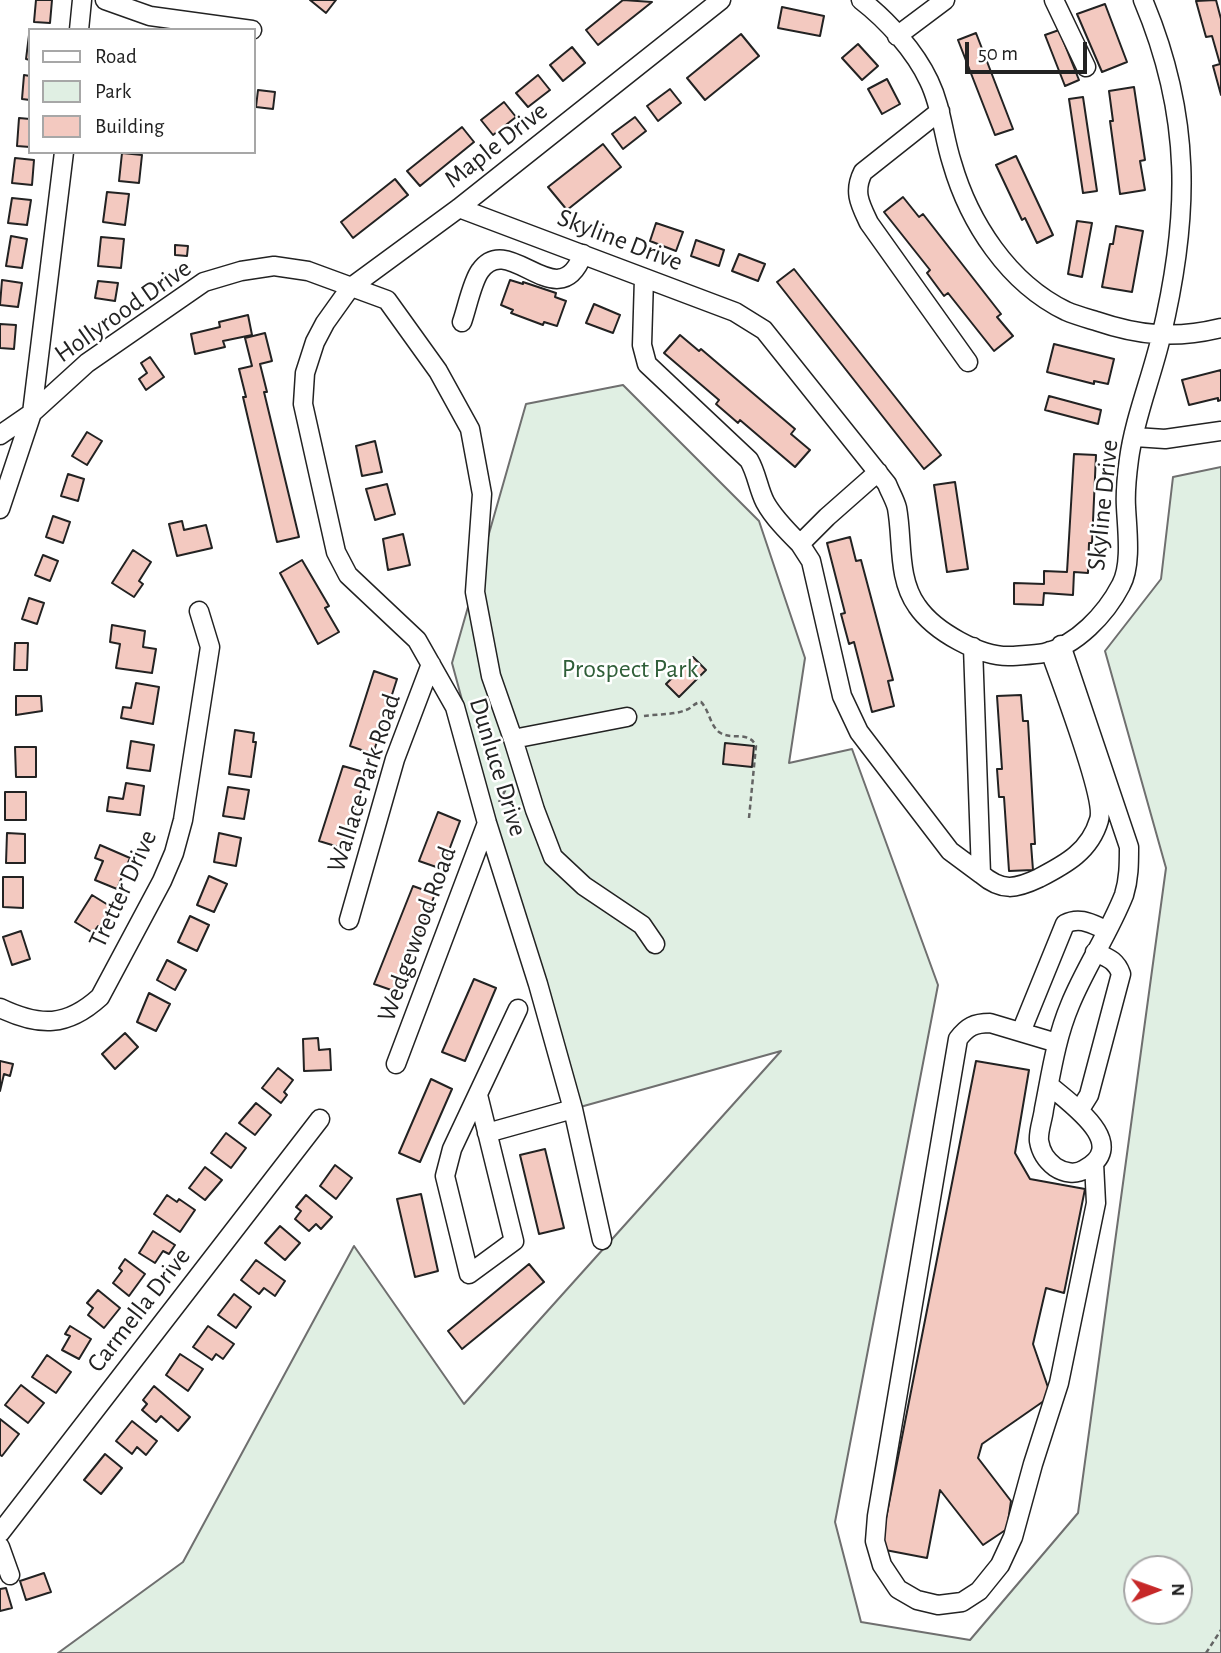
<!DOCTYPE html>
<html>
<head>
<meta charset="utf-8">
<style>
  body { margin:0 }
  #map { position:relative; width:1221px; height:1653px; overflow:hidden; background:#fff; font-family:"Alegreya Sans",sans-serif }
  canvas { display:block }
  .legend { position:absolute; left:28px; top:28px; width:228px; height:126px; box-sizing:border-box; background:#fff; border:2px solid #a7a7a7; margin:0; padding:9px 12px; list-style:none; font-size:21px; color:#222 }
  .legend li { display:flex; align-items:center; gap:14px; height:35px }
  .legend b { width:35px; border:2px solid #a7a7a7 }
  .north { position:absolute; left:1123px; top:1555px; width:70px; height:70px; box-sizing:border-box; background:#fff; border:2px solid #a7a7a7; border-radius:50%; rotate:89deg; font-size:19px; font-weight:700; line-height:28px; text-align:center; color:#222 }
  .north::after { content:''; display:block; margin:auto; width:24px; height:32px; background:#c62828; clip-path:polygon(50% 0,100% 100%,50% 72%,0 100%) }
  .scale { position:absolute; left:965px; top:42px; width:122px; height:32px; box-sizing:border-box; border:4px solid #222; border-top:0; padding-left:9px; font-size:21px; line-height:24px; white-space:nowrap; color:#222; -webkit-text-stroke:5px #fff; paint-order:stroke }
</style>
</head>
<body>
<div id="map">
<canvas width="1221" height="1653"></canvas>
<ul class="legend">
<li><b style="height:9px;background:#fff"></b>Road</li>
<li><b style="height:19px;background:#e0efe3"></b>Park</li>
<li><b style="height:19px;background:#f3c9c0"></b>Building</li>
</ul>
<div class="north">N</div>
<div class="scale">50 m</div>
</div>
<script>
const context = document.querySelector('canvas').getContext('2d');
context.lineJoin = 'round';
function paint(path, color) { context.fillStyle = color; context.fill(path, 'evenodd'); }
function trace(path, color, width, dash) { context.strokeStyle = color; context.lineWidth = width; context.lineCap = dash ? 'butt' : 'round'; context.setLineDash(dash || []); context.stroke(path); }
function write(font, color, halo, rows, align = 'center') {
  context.font = font + ' "Alegreya Sans",sans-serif'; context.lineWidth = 5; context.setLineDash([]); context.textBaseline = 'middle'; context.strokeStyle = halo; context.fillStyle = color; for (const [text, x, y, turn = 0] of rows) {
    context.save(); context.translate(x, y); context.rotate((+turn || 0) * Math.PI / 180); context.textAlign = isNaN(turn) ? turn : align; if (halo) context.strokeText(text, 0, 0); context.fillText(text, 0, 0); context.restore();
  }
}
const green = new Path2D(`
  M623,385l136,136 46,137 -16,105 63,-14 86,236 -103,537 26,100 109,18 108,-127 88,-645 -61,-217 56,-72 12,-102 48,-10v1186h-1163l125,-91 171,-316 110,158 317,-353 -208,58 -121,-446 74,-259zM1137,1569h42v42h-42z`);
paint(green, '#e0efe3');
trace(green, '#6f6f6f', 2);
const building = new Path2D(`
  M36,0h16l-2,23 -16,-1z
  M310,0h26l-10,13z
  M623,0l29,2 -54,43 -12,-15z
  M1216,0l5,19v76l-8,-29 7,-2 -8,-28 -6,1 -10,-36z
  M1105,4l22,58 -25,10 -25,-58z
  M782,7l42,9 -4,20 -42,-8z
  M1059,30l20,50 -14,6 -20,-51z
  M976,33l37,96 -18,6 -37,-95z
  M741,34l18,22 -54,44 -18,-22z
  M29,35h1v25l-4,-1z
  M858,44l20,22 -16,14 -20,-22z
  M572,47l13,16 -22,18 -13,-16z
  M24,75l6,1v24l-8,-1z
  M538,75l12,15 -22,17 -12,-14z
  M887,79l13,25 -18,10 -14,-25z
  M1134,87l11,73 -5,1 5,29 -25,4 -10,-73h3l-4,-30z
  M670,89l11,14 -23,18 -11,-15z
  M258,90l17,2 -2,17 -17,-2z
  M1083,97l14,94 -14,2 -14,-94z
  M504,102l12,15 -23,18 -12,-15z
  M635,117l11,14 -23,18 -11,-15z
  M19,118l11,1v28l-13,-1z
  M462,127l12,15 -54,44 -13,-15z
  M603,144l18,23 -54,43 -19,-23z
  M122,153l20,2 -3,28 -20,-2z
  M1016,156l37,79 -16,8 -12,-25 -3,2 -26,-55z
  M15,158l19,2 -2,25 -20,-2z
  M395,179l13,16 -55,43 -12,-16z
  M107,192l22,2 -4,31 -22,-3z
  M903,197l16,20 4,-3 78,100 -4,3 16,19 -19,15 -46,-58 -4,3 -17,-23 3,-3 -46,-58z
  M12,198l19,2 -4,25 -19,-2z
  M1077,221l15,2 -10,54 -14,-3z
  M656,223l27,9 -7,19 -26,-10z
  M1116,226l27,5 -11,61 -30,-5 8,-43h3z
  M11,236l16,3 -5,29 -16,-2z
  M101,237l23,2 -3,29 -23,-2z
  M696,240l28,10 -5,16 -28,-10z
  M175,245l13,1 -1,10 -12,-1z
  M739,254l26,10 -7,17 -26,-10z
  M794,269l147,186 -17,14 -147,-187z
  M2,280l20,3 -4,24 -18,-2z
  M510,280l13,4v-2l33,11 -1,4 11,4 -9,25 -13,-4 -1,3 -32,-12 2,-3 -12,-5z
  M98,281l20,2 -3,18 -20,-3z
  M594,304l26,11 -7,18 -27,-10z
  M248,315l4,20 -29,6 2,6 -30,7 -4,-20 29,-7 -1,-5z
  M0,324l16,1 -2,24 -14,-1z
  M265,333l7,28 -12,3 7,28h-3l35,145 -22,5 -34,-145h3l-7,-28 13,-3 -7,-28z
  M680,335l19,16 2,-2 94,80 -4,5 19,16 -15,17 -55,-47 -2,3 -22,-19 3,-4 -55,-47z
  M1054,344l60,15 -6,25 -14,-3v3l-47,-12z
  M150,357l14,20 -18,13 -7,-11 8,-6 -6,-10z
  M1221,370v30l-3,1v-3l-29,7 -7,-25z
  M1049,396l52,14 -3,14 -53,-14z
  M87,432l15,9 -15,24 -15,-9z
  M375,441l7,31 -20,4 -6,-30z
  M1074,454l22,1 -4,88h-3l-1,30 -14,-1 -1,23 -29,-2 -1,12 -29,-1v-21l30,1v-13l23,1z
  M68,474l16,5 -6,22 -17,-5z
  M955,482l13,87 -21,3 -13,-87z
  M387,484l8,30 -20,6 -9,-31z
  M53,516l17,6 -7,21 -17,-6z
  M182,521l2,9 22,-5 6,23 -35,8 -8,-32z
  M403,534l7,31 -22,5 -5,-31z
  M850,537l6,24 5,-1 32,120 -5,1 6,25 -22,6 -18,-70 -5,2 -8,-30 4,-1 -18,-70z
  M133,550l18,12 -12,19 4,3 -9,13 -22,-14z
  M43,555l15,6 -8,20 -15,-6z
  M302,560l27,46 -4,2 14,24 -21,12 -38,-71z
  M29,598l15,5 -7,21 -15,-5z
  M112,625l33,6 -2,16 13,2 -4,24 -36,-5 4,-24 -10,-2z
  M15,643h13l-1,27h-13z
  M693,657l13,13 -27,27 -13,-13z
  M374,671l23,8 -24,75 -23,-8z
  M136,683l23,4 -6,37 -32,-6 2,-11 8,1z
  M1021,695l2,26h5l7,123h-4l2,26 -24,1 -5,-74h-5l-2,-28h5l-5,-73z
  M16,696h25l1,15 -26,4z
  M235,730l19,3 -1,9h3l-5,35 -22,-3z
  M131,741l23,4 -4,26 -23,-3z
  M725,743l29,3 -2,21 -29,-3z
  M15,747h21v30h-20z
  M343,766l24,7 -25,75 -23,-7z
  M126,783l18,3 -4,29 -33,-4 2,-14 14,2z
  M228,787l21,3 -5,29 -21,-3z
  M5,792h21v28h-21z
  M438,812l22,9 -18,48 -23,-8z
  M7,833l18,1v29h-19z
  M219,833l22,5 -5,28 -22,-4z
  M100,845l30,13 -13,31 -22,-9 8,-19 -8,-3z
  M209,876l18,8 -13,28 -17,-7z
  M3,877h20v31l-20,-1z
  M413,886l22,8 -38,98 -23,-8z
  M92,895l21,13 -12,20 -3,-2 -5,7 -18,-11z
  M190,916l19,9 -12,26 -19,-9z
  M21,931l9,28 -18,6 -9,-28z
  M167,960l19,10 -11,20 -18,-10z
  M474,979l22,9 -31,73 -23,-9z
  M149,993l21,11 -14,27 -19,-9z
  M125,1033l13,14 -23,22 -13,-15z
  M318,1038l1,12 11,-1 1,21 -27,1 -1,-32z
  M0,1061l13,3 -3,12 -6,-2 -4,17z
  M976,1061l53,9 -14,83 15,26 55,10 -21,104 -18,-5 -13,56 18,52 -69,48 -4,14 33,43 -4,28 -24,16 -43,-55 -13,68 -47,-9z
  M278,1068l15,12 -9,12 3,3 -6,8 -19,-15z
  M431,1079l21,10 -32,73 -21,-9z
  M256,1103l15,12 -16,20 -16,-12z
  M226,1133l20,15 -15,20 -20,-15z
  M545,1149l19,79 -25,6 -19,-79z
  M335,1165l17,13 -16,21 -16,-13z
  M205,1167l17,13 -17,20 -16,-12z
  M421,1194l17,77 -23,6 -18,-78z
  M167,1195l10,7 2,-3 16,11 -15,22 -26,-18z
  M306,1195l26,22 -11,12 -5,-5 -7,7 -14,-12 6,-8 -5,-4z
  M280,1226l20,17 -15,17 -20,-17z
  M153,1231l22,14 -6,9 -6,-3 -8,12 -16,-10z
  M125,1259l20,15 -16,22 -16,-13 9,-12 -3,-3z
  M256,1260l29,21 -10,15 -11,-8 -5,6 -18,-14z
  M529,1264l15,18 -82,67 -14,-18z
  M98,1290l22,18 -16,20 -16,-13 5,-7 -6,-5z
  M234,1294l17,13 -15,21 -18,-13z
  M70,1326l21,13 -12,20 -17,-9 8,-14 -5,-2z
  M208,1326l26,18 -11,15 -7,-5 -4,6 -19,-13z
  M180,1354l23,15 -15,22 -22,-16z
  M47,1355l24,17 -15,21 -24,-16z
  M21,1385l23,18 -16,20 -23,-18z
  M154,1386l36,31 -12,14 -17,-15 -5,6 -14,-12 5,-6 -4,-4z
  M0,1419l19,15 -17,22 -2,-1z
  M132,1421l25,20 -11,14 -9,-8 -5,7 -16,-13z
  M105,1454l17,14 -21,26 -17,-14z
  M44,1573l7,19 -25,8 -6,-19z
  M6,1588l6,20 -12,3v-22z`);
paint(building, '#f3c9c0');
trace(building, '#222', 2);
const minor = new Path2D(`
  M105,0l45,16 102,14
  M861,0c26,20 54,51 68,81 13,27 14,54 23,82 17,59 56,120 114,148 9,4 20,7 30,10 44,15 80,18 125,7
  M1054,0l32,67
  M79,30l3,-30
  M897,36l48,-36
  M940,111l-77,61c-10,20 -3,32 6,51l99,139
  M459,208l276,104 29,18 123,154c3,8 8,16 10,24 6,32 0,70 20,98 17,25 64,52 95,50 10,-1 22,-1 32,-3 32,-7 62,-39 77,-68 11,-20 6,-56 5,-78 -1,-15 1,-33 3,-48 5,-39 23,-83 32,-122 29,-121 31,-221 -18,-337
  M644,278l-2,67 5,19 102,96c8,14 9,28 16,42 8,15 23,30 35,42
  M462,322c5,-14 10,-40 18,-51 29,-42 78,49 103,-17
  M0,435l32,-22 55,-50 117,-81 37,-11 33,-5 34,5 79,29 51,71 32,58 12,65 -7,98 16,84 22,63 114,-22
  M1135,437l30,2 56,-8
  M878,472l-51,45 -27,27 11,17 31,135 17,36 91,119 31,23
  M0,509l32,-96 32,-261
  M973,647l8,227c21,18 35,15 58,4 27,-14 51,-27 60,-58 7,-21 -39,-141 -49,-169
  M513,739l22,71 18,47 31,29 58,39 13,19
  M349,920l46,-161 36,-95
  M0,1008c40,19 67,19 100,-11l62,-116 12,-28 9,-33 27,-173 -11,-36
  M1021,1032l44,-108c15,-8 27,0 41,6
  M1057,1043l-67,-20c-16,0 -23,4 -32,16l-81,477 -2,25 7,24 16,24 19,11 21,5 24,-3 17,-11 21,-26 13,-28 20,-73 26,-81 37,-180 -2,-40
  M396,1064l91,-241
  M1049,1085c20,18 82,59 36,84 -9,6 -21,4 -30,-2 -9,-7 -14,-14 -16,-26 -1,-10 4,-22 5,-32 7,-35 12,-71 26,-104 15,-37 39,-72 54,-110 5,-16 5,-31 5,-48l-68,-202
  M478,1095l36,146 -45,33 -24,-98 7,-27 66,-140
  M1079,1111l10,-16 32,-121c-5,-14 -13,-16 -26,-22
  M487,1133l86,-24
  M602,1240l-29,-131 -35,-125 -51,-161 -32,-116 -38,-67 -69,-65 -12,-23 -33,-148 2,-31 10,-31 10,-19 25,-35 109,-80 262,-208
  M0,1533l320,-414
  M0,1547l10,28`);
trace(minor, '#222', 21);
trace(new Path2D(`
  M644,716c13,-2 30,-1 42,-6 6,-2 8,-7 15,-8 8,8 9,23 18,30 12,9 30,-2 37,14l-7,72
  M499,802l10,-19
  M1206,1653l15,-23`), '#646464', 2.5, [5, 3.5]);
trace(minor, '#fff', 18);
write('26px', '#222', '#fff', [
  ["Maple Drive",496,145,-38],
  ["Skyline Drive",620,240,21],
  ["Hollyrood Drive",123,311,-35],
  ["Skyline Drive",1103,505,-84],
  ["Dunluce Drive",498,767,73],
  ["Wallace Park Road",364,783,-72],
  ["Tretter Drive",123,889,-65],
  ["Wedgewood Road",417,934,-70],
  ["Carmella Drive",139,1310,-52]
]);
write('26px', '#2f5e38', '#fff', [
  ["Prospect Park",630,669]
]);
</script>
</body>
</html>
